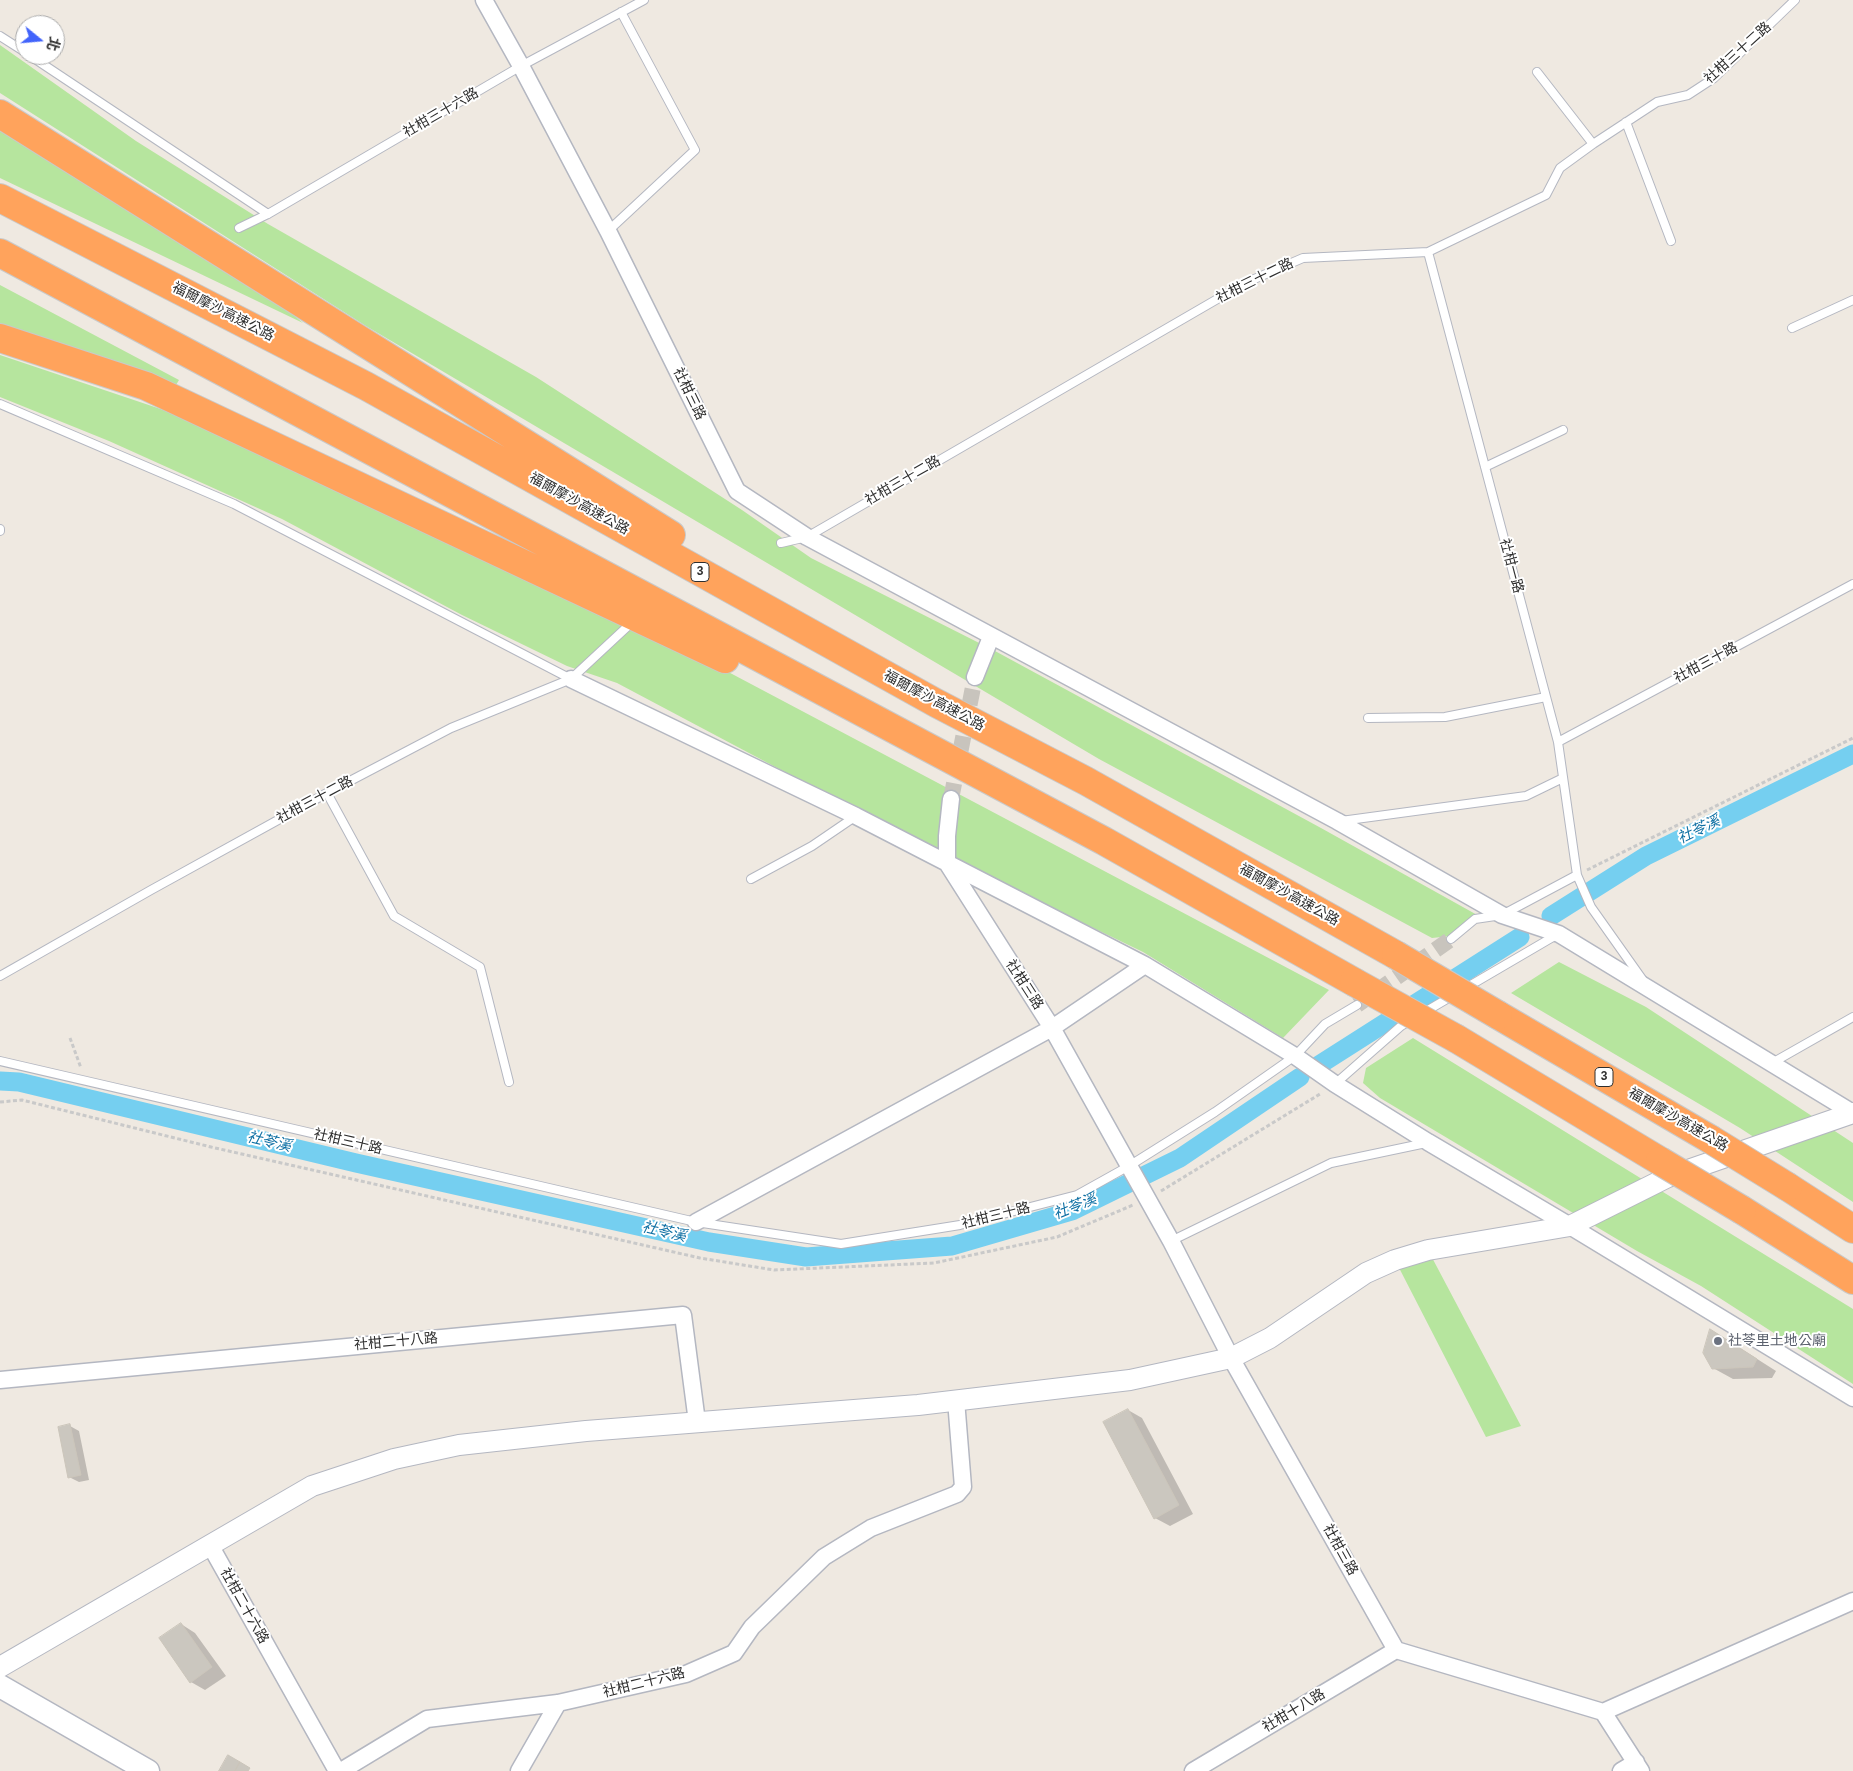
<!DOCTYPE html>
<html>
<head>
<meta charset="utf-8">
<style>
  body { margin:0 }
  #map { position:relative; width:1853px; height:1771px; overflow:hidden; background:#efe9e1; font-family:Helvetica,"Noto Sans TC",sans-serif }
  canvas { display:block }
  .north { position:absolute; left:15px; top:15px; width:50px; height:50px; box-sizing:border-box; background:#fff; border:1px solid #ababab; border-radius:50%; rotate:107deg; font-size:14px; font-weight:700; line-height:20px; text-align:center; color:#2e2e2e }
  .north::after { content:''; display:block; margin:auto; width:18px; height:22px; background:#4264fb; clip-path:polygon(50% 0,100% 100%,50% 72%,0 100%) }
</style>
</head>
<body>
<div id="map">
<canvas width="1853" height="1771"></canvas>
<div class="north">北</div>
</div>
<script>
const context = document.querySelector('canvas').getContext('2d');
context.lineJoin = 'round';
function paint(path, color) { context.fillStyle = color; context.fill(path, 'evenodd'); }
function trace(path, color, width, dash) { context.strokeStyle = color; context.lineWidth = width; context.lineCap = dash ? 'butt' : 'round'; context.setLineDash(dash || []); context.stroke(path); }
function write(font, color, halo, rows, align = 'center') {
  context.font = font + ' Helvetica,"Noto Sans TC",sans-serif'; context.lineWidth = 4; context.setLineDash([]); context.textBaseline = 'middle'; context.strokeStyle = halo; context.fillStyle = color; for (const [text, x, y, turn = 0] of rows) {
    context.save(); context.translate(x, y); context.rotate((+turn || 0) * Math.PI / 180); context.textAlign = isNaN(turn) ? turn : align; if (halo) context.strokeText(text, 0, 0); context.fillText(text, 0, 0); context.restore();
  }
}
paint(new Path2D(`
  M0,45l136,96 132,83 268,153 206,133 69,48 184,93 326,177 158,88 -19,19 -28,3 -333,-179 -381,-225 -352,-208 -366,-233z
  M0,125l264,165 39,33 -303,-145z
  M0,285l179,95 -3,5 -105,-38 -71,-22z
  M0,355l238,80 309,141 782,414 -46,48 -140,-86 -213,-103 -313,-166 -50,-17 -105,-51 -180,-96 -173,-78 -109,-44z
  M1559,962l87,45 207,136v59l-113,-74 -229,-135z
  M1413,1038l440,271v75l-152,-98 -64,-35 -257,-153 -17,-15 3,-15z
  M1428,1250l93,176 -35,11 -91,-177z`), '#b6e59e');
paint(new Path2D(`
  M1729,1341l47,30 -4,7 -39,1 -20,-11z
  M1128,1410l14,8 51,96 -23,12 -15,-8z
  M70,1426l9,5 10,49 -10,2 -10,-5z
  M181,1624l14,9 31,43 -21,14 -14,-8z`), '#0003');
trace(new Path2D(`
  M1551,916l95,-60 207,-102
  M1319,1065l201,-128
  M0,1081l19,1 337,81 353,79 97,15 146,-11 120,-35 108,-53 120,-81`), '#75cff0', 19);
const building = new Path2D(`
  M1710,1329l47,30 -4,8 -41,2 -9,-16z
  M1128,1409l51,96 -25,14 -51,-97z
  M70,1424l11,51 -13,3 -10,-51z
  M181,1623l31,44 -22,16 -31,-45z
  M228,1755l12,7 -5,9h-16z
  M240,1762l10,6 -2,3h-13z`);
paint(building, '#cbc7bf');
trace(building, '#cbc5ba', 1);
trace(new Path2D(`
  M951,799l24,-122
  M1357,1005l94,-66`), '#c8c4bd', 16, [16, 8]);
const service = new Path2D(`
  M0,36l25,16
  M29,55l239,159
  M1537,72l56,72
  M1626,122l45,119
  M239,228l29,-14 253,-148 123,-66
  M608,231l87,-81 -74,-138
  M1428,252l130,490 19,133 14,32 51,72
  M1792,328l61,-28
  M0,404l234,100 337,175
  M1485,467l78,-37
  M0,529v2
  M781,543l26,-6 438,-254 58,-25 125,-6 118,-57 14,-27 33,-24 64,-42 31,-7 26,-17 81,-78
  M1368,718l77,-1 101,-20
  M1558,742l295,-158
  M327,793l67,123 86,51 29,115
  M1341,821l185,-25 37,-18
  M751,879l61,-33 44,-30
  M1451,939l24,-20 27,-4 75,-40
  M0,976l151,-86 176,-97 124,-65 120,-49 57,-53
  M1464,989l94,-55
  M1423,1013l29,-17
  M0,1061l696,161 145,22 119,-19 117,-30 52,-29 86,-54 80,-56 30,-32 32,-19
  M1772,1063l81,-46
  M1335,1084l66,-58 10,-6
  M1171,1241l160,-78 95,-20`);
const minor = new Path2D(`
  M484,0l37,66 87,165 129,260 70,46 530,284 165,94 57,19 294,179
  M975,677l16,-40
  M571,679l285,137 289,149 150,91 40,28 93,58 142,84 283,172
  M951,799l-4,37v27l105,165 119,213 60,117 165,292 207,62 38,59
  M696,1222l356,-194 93,-63
  M0,1380l683,-65 14,107
  M210,1545l127,226
  M1603,1712l250,-111
  M341,1771l86,-52 131,-16 128,-29 48,-21 18,-26 72,-70 47,-29 86,-34 6,-7 -7,-87
  M519,1771l39,-68
  M1193,1771l203,-121
  M1621,1771l15,-9`);
const tertiary = new Path2D(`
  M0,1667l312,-181 82,-27 65,-14 127,-14 332,-26 212,-25 101,-22 39,-20 96,-65 29,-13 33,-10 142,-24 98,-49 185,-64`);
const secondary = new Path2D(`
  M0,1686l148,85`);
const motorway = new Path2D(`
  M0,114l671,421
  M0,198l366,188 570,317 150,78 310,174
  M0,253l1104,588 250,141
  M0,338l146,48 579,273
  M1498,1015l212,124
  M1457,1039l203,122
  M1788,1187l65,42
  M1742,1210l111,70`);
trace(service, '#b4b7c1', 10);
trace(minor, '#b4b7c1', 19);
trace(tertiary, '#b4b7c1', 22);
trace(secondary, '#b4b7c1', 25);
trace(motorway, '#c9c9c9', 30);
trace(new Path2D(`
  M1587,870l266,-132
  M70,1038l11,30
  M0,1102l22,-2 189,47 489,111 74,12 160,-7 123,-26 76,-32
  M1161,1191l159,-97`), '#c9c9c9', 3, [4, 2.5]);
trace(service, '#fff', 8);
trace(minor, '#fff', 16);
trace(tertiary, '#fff', 20);
trace(secondary, '#fff', 22);
trace(motorway, '#ffa35c', 28);
const motorwayBridge = new Path2D(`
  M1396,955l102,60
  M1354,982l103,57
  M1710,1139l78,48
  M1660,1161l82,49`);
trace(motorwayBridge, '#c9c9c9', 30, []);
trace(motorwayBridge, '#ffa35c', 28);
for (const [x, y, r, color] of [
  [1718,1341,5,"#6b7280"]
]) { const dot = new Path2D(); dot.arc(x, y, r, 0, 2 * Math.PI); context.fillStyle = color; context.fill(dot); trace(dot, '#fff', 2); }
for (const [x, y, w] of [
  [700,572,18],
  [1604,1077,18]
]) { const box = new Path2D(); box.roundRect(x - w / 2, y - 9.5, w, 19, 4); context.fillStyle = '#fff'; context.fill(box); trace(box, '#2e2e2e', 1); }
write('bold 12px', '#2e2e2e', null, [
  ["3",700,572],
  ["3",1604,1077]
]);
write('14px', '#2e2e2e', '#fff', [
  ["社柑三十二路",1738,53,-42],
  ["社柑三十六路",441,113,-30],
  ["社柑三十二路",1255,281,-26],
  ["福爾摩沙高速公路",223,312,27],
  ["社柑三路",689,394,64],
  ["社柑三十二路",903,481,-30],
  ["福爾摩沙高速公路",579,504,29],
  ["社柑一路",1511,566,75],
  ["社柑三十路",1706,663,-28],
  ["福爾摩沙高速公路",934,701,28],
  ["社柑三十二路",315,800,-28],
  ["福爾摩沙高速公路",1289,895,29],
  ["社柑三路",1024,985,57],
  ["福爾摩沙高速公路",1678,1120,30],
  ["社柑三十路",348,1142,13],
  ["社柑三十路",996,1216,-14],
  ["社柑二十八路",396,1342,-5],
  ["社柑三路",1340,1550,61],
  ["社柑二十六路",244,1606,61],
  ["社柑二十六路",644,1683,-14],
  ["社柑十八路",1294,1711,-31]
]);
write('14px', '#5b616d', '#fff', [
  ["社苓里土地公廟",1728,1341]
], 'left');
write('italic 15px', '#0d6fa3', '#fff', [
  ["社苓溪",1699,830,-26],
  ["社苓溪",269,1142,13],
  ["社苓溪",1075,1207,-22],
  ["社苓溪",664,1232,13]
]);
</script>
</body>
</html>
